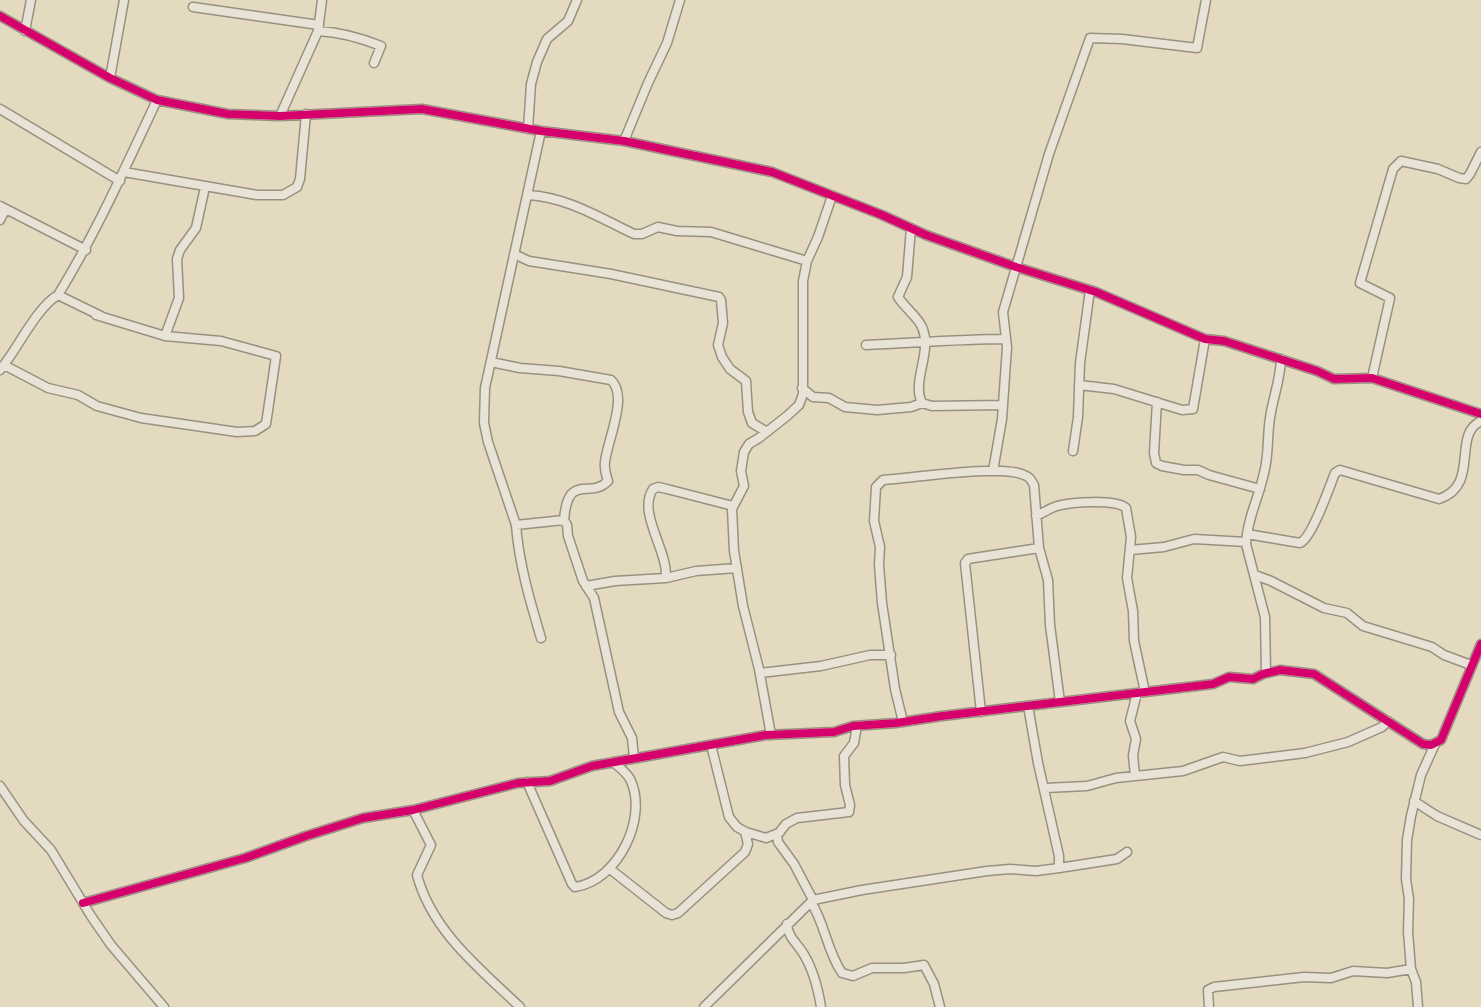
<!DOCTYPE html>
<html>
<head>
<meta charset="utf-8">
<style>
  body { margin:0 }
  canvas { display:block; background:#e3dac0 }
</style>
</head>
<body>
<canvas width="1481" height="1007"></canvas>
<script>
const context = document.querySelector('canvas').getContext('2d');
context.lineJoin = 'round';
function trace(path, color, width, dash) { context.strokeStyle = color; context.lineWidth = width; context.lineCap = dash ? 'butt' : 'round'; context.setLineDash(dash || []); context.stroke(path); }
const minor = new Path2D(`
  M193,7l126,18
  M0,16l110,62 47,22 71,14 52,2 142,-7 119,22 83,10 148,31 110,43 44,20 90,32 80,25 109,47 19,2 93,30 17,8 38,-1 109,36
  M25,31l6,-31
  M318,31c22,1 43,7 63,15l-7,17
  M110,78l14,-78
  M0,109l120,72
  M280,116l38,-85 4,-31
  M528,129l3,-45 6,-22 10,-23 21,-18 9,-21
  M541,131l-56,257 -1,35 4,19 28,83 48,-5 3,5 1,11 15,45 11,17 25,114 13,26 2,20
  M624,141l24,-58 19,-40 13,-43
  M124,172l133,23h26l14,-8 3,-8 6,-65
  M528,195c39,2 72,23 106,39h8l16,-7 19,4 34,1 96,29
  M0,206l86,44
  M0,220l5,-10
  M911,228l-4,49 -9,20c7,11 19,19 24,30 11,25 -11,54 0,76l10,3 71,-1
  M514,254l15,7 82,13 108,23 2,3 2,23 -5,22 4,12 8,12 16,12 2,31 4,11 15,9
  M58,295l43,21
  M162,335l3,1 14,-38 -2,-39 3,-9 16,-22 9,-41
  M866,345c47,-2 93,-6 140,-6
  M491,362l29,6 39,3 52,9c18,16 -4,61 -6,82 -1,7 1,13 3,19 -18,19 -40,-10 -44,39
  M4,365l44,23 30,7 19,11 44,12 96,14 18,-1 11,-7 10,-68 -55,-15 -56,-5 -69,-21
  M0,370c17,-20 36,-62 58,-75 39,-64 67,-127 99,-195
  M1372,378l18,-80 -30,-15 33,-114 8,-8 37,8 21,9 7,1 4,-5 11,-22
  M1079,385l35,4 68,21 11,-1 12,-70
  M802,388l11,9 16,1 16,9 32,3 34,-3 11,-4
  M1157,402l-3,51 2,10 6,3 22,4h14l11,5 51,14
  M1073,451l5,-34 2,-54 10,-73
  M993,471l9,-52 5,-72 -4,-35 46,-158 41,-116 32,1 75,9 9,-48
  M1036,516c7,-3 14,-8 21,-10 15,-4 58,-7 69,2l5,29 -4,41 6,33 1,30 11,51
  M516,525c3,39 14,76 25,113
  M1247,534l53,9c12,-5 29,-55 35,-70l5,-3 99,29c42,-14 12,-64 42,-78
  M1130,550l34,-3 30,-8 52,3
  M1255,575l16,6 53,27 23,5 16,13 69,21 12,8 27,10
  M666,578c2,-28 -29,-65 -13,-89l5,-2 9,2 66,17
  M586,586l29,-5 51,-3 30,-7 41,-3
  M760,673l61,-7 49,-11h21
  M1266,673l-1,-56 -19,-73c1,-25 13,-47 18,-71 5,-18 3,-37 6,-55 3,-21 10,-36 11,-59
  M981,712l-16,-149 3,-4 6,-1 65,-10 9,32 2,45 10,77
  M903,722l-8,-33 -13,-86 -3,-38 1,-18 -6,-26 2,-34 7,-7c32,-2 116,-16 141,-5 6,2 7,5 10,10l5,63
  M771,735l-12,-66 -16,-63 -9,-55 -2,-42 12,-23 -3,-15 3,-19 5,-8 10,-6 28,-22 12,-11 4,-11v-113l4,-20 11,-24 14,-41
  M711,745l18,72 8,10 9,5 20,6 13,-5 7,-9 11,-6 52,-6 1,-7 -5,-20 -1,-29 10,-13 3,-17
  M1135,776l-2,-21 3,-16 -6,-18 7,-28
  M527,782l45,102 3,3c43,-6 74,-70 55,-108 -4,-7 -11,-12 -17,-17
  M0,786l24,35 27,29 40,66 20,29 53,62
  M1045,788l42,-2 29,-8 67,-7 40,-14 17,4 65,-8 43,-11 34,-15 6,-6
  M1414,801l23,15 44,19
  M413,810l18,35 -14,30c15,56 62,93 103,132
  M777,834l1,8 16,22 19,36
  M1059,868l58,-9 10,-7
  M610,869l56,44 6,2 6,-2 67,-61 3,-8 -3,-12
  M811,902c14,22 16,49 31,71l11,3 19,-8h32l20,-3 10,19 6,23
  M83,903l162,-45 61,-22 57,-18 50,-8 105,-27 32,-2 42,-15 174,-31 68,-3 19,-6 43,-3 46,-7 271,-32 16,-7 24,2 10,-5 17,-4 34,4 109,70 8,1 10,-5 40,-96
  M787,924c1,13 9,18 16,29 10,16 15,35 18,54
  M704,1007l109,-107 49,-10 125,-19 23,-2 26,2 23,-3v-12l-21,-93 -10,-57
  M1209,1007l-1,-17 6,-3 90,-10 27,1 22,-7 34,2 24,-4
  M1418,1007l-2,-25 -5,-13 -3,-37 1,-33 -3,-20 1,-39 4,-24 10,-41 14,-31`);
trace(minor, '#999180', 11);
trace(minor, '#e8e3d6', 8);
trace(new Path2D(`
  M0,16l110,62 47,22 71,14 52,2 142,-7 119,22 83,10 148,31 110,43 44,20 90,32 80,25 109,47 19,2 93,30 17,8 38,-1 109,36
  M83,903l162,-45 61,-22 57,-18 50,-8 105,-27 32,-2 42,-15 174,-31 68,-3 19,-6 43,-3 46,-7 271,-32 16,-7 24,2 10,-5 17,-4 34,4 109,70 8,1 10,-5 40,-96`), '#d6006c', 8);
</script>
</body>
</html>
